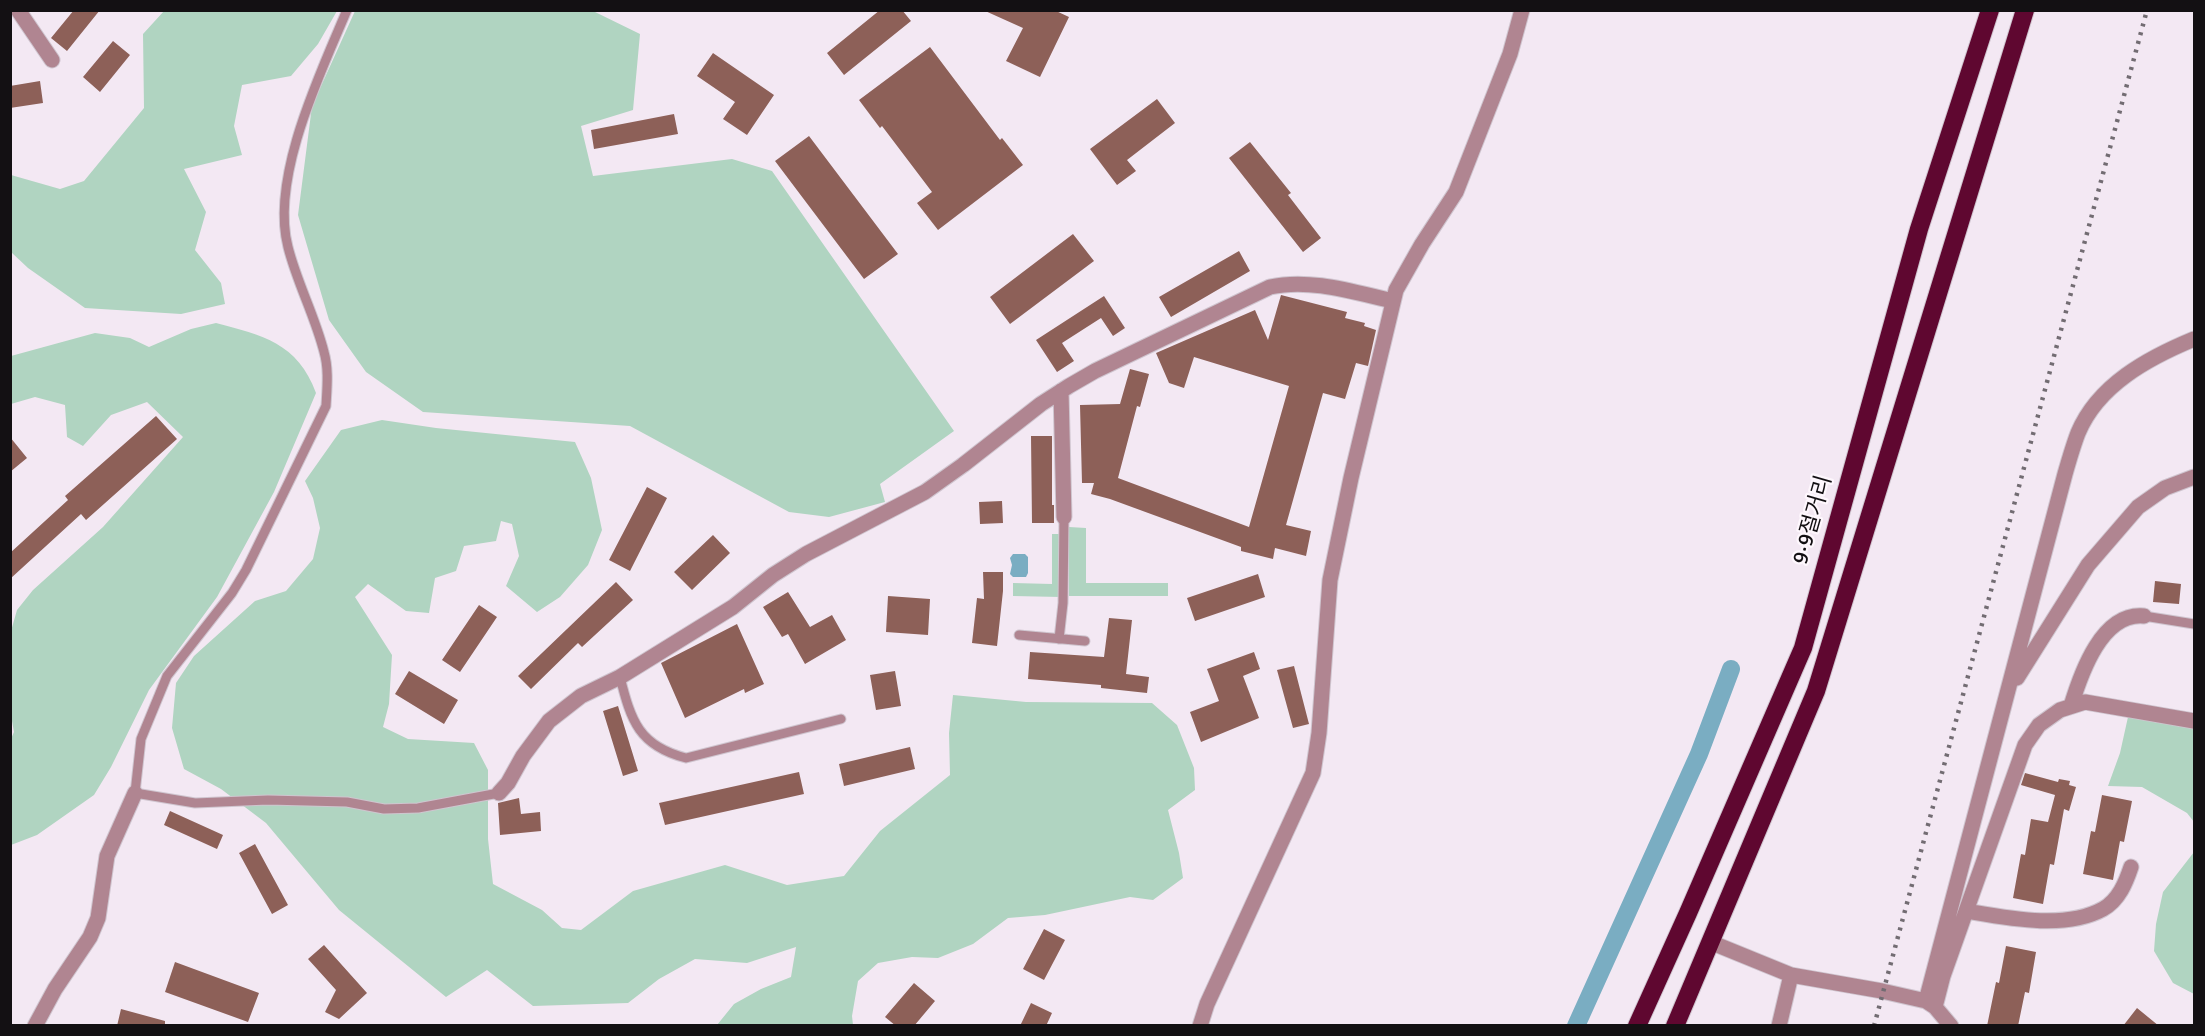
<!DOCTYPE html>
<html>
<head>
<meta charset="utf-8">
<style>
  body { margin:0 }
  #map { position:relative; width:2205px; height:1036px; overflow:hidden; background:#f3e8f3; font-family:Signika,sans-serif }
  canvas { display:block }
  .frame { position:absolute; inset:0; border:12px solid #131013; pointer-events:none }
</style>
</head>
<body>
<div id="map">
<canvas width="2205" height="1036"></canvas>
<div class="frame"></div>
</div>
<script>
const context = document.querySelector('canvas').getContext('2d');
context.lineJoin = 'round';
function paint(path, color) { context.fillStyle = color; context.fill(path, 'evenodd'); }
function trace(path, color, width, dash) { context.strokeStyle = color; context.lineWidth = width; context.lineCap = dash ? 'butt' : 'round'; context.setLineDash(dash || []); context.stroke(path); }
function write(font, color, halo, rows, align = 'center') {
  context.font = font + ' Signika,"Noto Sans KR",sans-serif'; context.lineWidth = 4.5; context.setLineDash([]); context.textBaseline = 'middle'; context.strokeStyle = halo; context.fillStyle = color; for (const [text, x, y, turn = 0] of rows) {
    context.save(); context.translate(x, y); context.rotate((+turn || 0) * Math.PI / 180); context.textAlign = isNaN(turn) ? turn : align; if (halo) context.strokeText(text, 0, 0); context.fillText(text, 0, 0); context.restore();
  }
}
paint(new Path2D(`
  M164,11h173l-19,33 -27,32 -49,9 -8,41 8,29 -58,14 22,43 -11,38 26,33 4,21 -44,10 -96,-6 -57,-40 -17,-16v-77l49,14 24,-8 60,-73 -1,-74z
  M355,11h238l47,23 -7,76 -52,16 12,50 139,-17 40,12 182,260 -74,53 5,18 -56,15 -40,-5 -159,-86 -207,-14 -57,-40 -37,-52 -31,-105 14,-109z
  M216,323c46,12 82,20 100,70l-42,99 -57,105 -68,93 -38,77 -17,28 -57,40 -26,10 -1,-104 4,-9 -4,-22 1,-79 6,-21 16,-20 70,-63 80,-90 -36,-35 -36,13 -28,31 -16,-9 -2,-32 -30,-8 -24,7v-48l84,-23 35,5 19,9 42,-18z
  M382,420l54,8 139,14 16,36 11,52 -14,35 -28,32 -23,15 -31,-26 13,-30 -7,-32 -11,-3 -5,20 -32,5 -8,25 -21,7 -6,35 -23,-2 -38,-27 -13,13 37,58 -3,49 -6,23 25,12 66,4 14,27v69l5,45 49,26 20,18 19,2 52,-39 92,-26 62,20 57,-9 36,-45 70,-56 -1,-42 4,-38 73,7 126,1 25,22 17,43 1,22 -27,20 11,43 4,25 -30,22 -23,-3 -85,18 -37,3 -35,26 -35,14 -26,-1 -34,6 -20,18 -6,35 1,9h-136l17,-21 27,-15 30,-12 5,-30 -49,16 -52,-4 -36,20 -31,24 -95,3 -46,-36 -41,27 -107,-87 -73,-87 -45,-34 -37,-20 -12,-41 4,-45 18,-27 61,-55 31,-10 27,-32 7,-31 -7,-30 -8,-17 36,-51z
  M1069,527l17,1v55h82v13h-99z
  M1052,534h9v63l-48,-1v-13l39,1z
  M2128,717l66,10v95l-7,-9 -45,-26 -34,-1 12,-33z
  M2194,852v142l-21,-11 -19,-32 2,-27 7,-32z`), '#b0d4c1');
paint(new Path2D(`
  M1013,554h12l3,3v16l-2,4h-13l-3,-3 2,-9 -2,-7z`), '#7aadc2');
trace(new Path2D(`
  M1576,1026l123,-272 32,-85`), '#7aadc2', 18);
paint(new Path2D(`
  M74,10h26l-33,41 -16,-13z
  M880,10h22l9,11 -67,54 -17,-22z
  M983,10h71l15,7 -29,60 -34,-16 17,-33z
  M113,41l17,14 -30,37 -17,-15z
  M930,47l70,93 2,-2 21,27 -85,65 -21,-27 15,-11 -50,-66 -2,2 -21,-28z
  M713,53l61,42 -27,40 -24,-16 12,-17 -38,-26z
  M40,81l3,22 -33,5v-22z
  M1157,99l18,24 -48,37 9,11 -19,14 -27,-36z
  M674,114l4,20 -84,15 -3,-19z
  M809,136l89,118 -34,25 -89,-118z
  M1250,142l41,51 -3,2 33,43 -18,14 -74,-94z
  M1073,234l21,27 -84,63 -20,-27z
  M1239,251l11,20 -79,46 -12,-20z
  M1281,295l66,17 -2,6 20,5 -1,3 12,4 -8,36 -12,-3 -11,36 -22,-6 -37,132 25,6 -5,25 -31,-8 -2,11 -32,-8v-4l-131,-48 -19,-5 3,-11h-12l-2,-78 40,-1 10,-35 19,5 -9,33 -3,-1 -19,72 131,49 40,-141 -95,-29 -10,31 -15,-5 -13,-30 99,-43 13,30z
  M1104,296l21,32 -12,8 -12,-18 -39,25 12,18 -17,11 -21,-32z
  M156,416l21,23 -91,81 -5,-6 -71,65v-26l58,-53 -3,-4z
  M1031,436h21v69h2v18h-22z
  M10,437l17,21 -17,14z
  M647,487l20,11 -37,73 -21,-11z
  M1002,501l1,22 -23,1 -1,-22z
  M713,535l17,18 -38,37 -18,-18z
  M983,572h20v19l-6,55 -25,-3 5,-45 7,1z
  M1258,574l7,23 -70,24 -8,-23z
  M2155,581l26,3 -2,20 -26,-2z
  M616,582l17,18 -51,47 -4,-4 -47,46 -13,-13z
  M788,592l22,35 22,-12 14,25 -41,24 -17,-30 -6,3 -19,-30z
  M888,596l42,3 -2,36 -42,-3z
  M479,605l18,12 -37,55 -18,-12z
  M1109,618l23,2 -6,54 23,3 -2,16 -46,-5v-3l-73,-6 2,-27 74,5z
  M737,624l27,60 -19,9 -1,-4 -59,29 -24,-55z
  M1254,652l6,17 -17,7 16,42 -58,24 -11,-30 29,-11 -12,-32z
  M1294,666l15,58 -16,4 -16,-58z
  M409,671l49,29 -14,24 -49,-30z
  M895,671l6,35 -25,4 -6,-35z
  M618,706l20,65 -15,5 -20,-65z
  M910,747l5,22 -71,17 -5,-22z
  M799,772l5,22 -139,31 -6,-22z
  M2025,773l33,9 1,-3 11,2 -1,4 7,2 -7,24 -5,-2 -10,56 -4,-1 -7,40 -30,-6 8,-44 4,1 6,-36 17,3 7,-27 -34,-10z
  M2102,795l30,6 -8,41 -4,-1 -7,39 -30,-6 8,-43 4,1z
  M519,798l2,16 19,-2 1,19 -41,4 -2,-32z
  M170,811l53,24 -6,14 -53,-24z
  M255,844l33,61 -16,9 -33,-61z
  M1044,929l21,11 -21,40 -21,-11z
  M324,945l43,48 -28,26 -14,-7 11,-22 -28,-31z
  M2006,946l30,6 -7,41 -4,-1 -7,34h-31l9,-44 3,1z
  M175,962l84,31 -11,29 -83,-30z
  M914,983l21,18 -21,25h-18l-11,-9z
  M1031,1003l21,10 -6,13h-26z
  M2137,1008l22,18h-36z
  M121,1009l44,12v5h-48z`), '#8d6058');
const lane = new Path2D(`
  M347,10c-27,64 -77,168 -59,237 9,36 27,69 36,105 5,17 3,36 2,54l-80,164 -14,23 -65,83 -26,63 -6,54 60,10 73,-3 79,2 37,7 34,-1 81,-15
  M2144,616l50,8
  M1019,635l66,6
  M1059,639l4,-36 1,-86
  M620,677c11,44 19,69 66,81l155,-39`);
const street = new Path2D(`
  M18,10l34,50
  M1061,391l3,126
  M2017,678l71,-113 50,-58 27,-19 29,-11
  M2071,706c10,-33 31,-94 73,-90
  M499,793l9,-10 15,-27 26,-35 32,-25 39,-19 113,-70 40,-32 33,-21 119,-62 38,-27 78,-61 28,-18 26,-15 175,-84c40,-9 83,5 123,14
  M1966,911c41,7 99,19 137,-2 16,-9 23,-27 28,-42
  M1710,942l81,33 91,16 44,10 9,6 16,19
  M1926,1001l139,-527c4,-14 8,-28 13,-41 20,-48 70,-75 116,-94
  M1935,1007l8,-31 82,-231 14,-20 21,-15 25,-8 109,19
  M35,1026l20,-37 35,-52 8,-19 9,-62 28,-63
  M1200,1026l7,-22 106,-231 6,-40 11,-153 21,-102 45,-188 26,-46 34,-52 54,-138 12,-44
  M1779,1026l12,-51`);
const highway = new Path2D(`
  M1637,1026l51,-113 115,-265 116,-419 71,-219
  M1675,1026l141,-335 209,-681`);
trace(lane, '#cfc5cf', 11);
trace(street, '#cfc5cf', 17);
trace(highway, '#cfc5cf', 20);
trace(lane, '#b08591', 9);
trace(street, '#b08591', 15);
trace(highway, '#5f0730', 18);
trace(new Path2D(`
  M1874,1026l273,-1016`), '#726c72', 4.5, [3, 6]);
write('22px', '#131013', '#fef7fd', [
  ["9·9절거리",1813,520,-74]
]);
</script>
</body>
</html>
